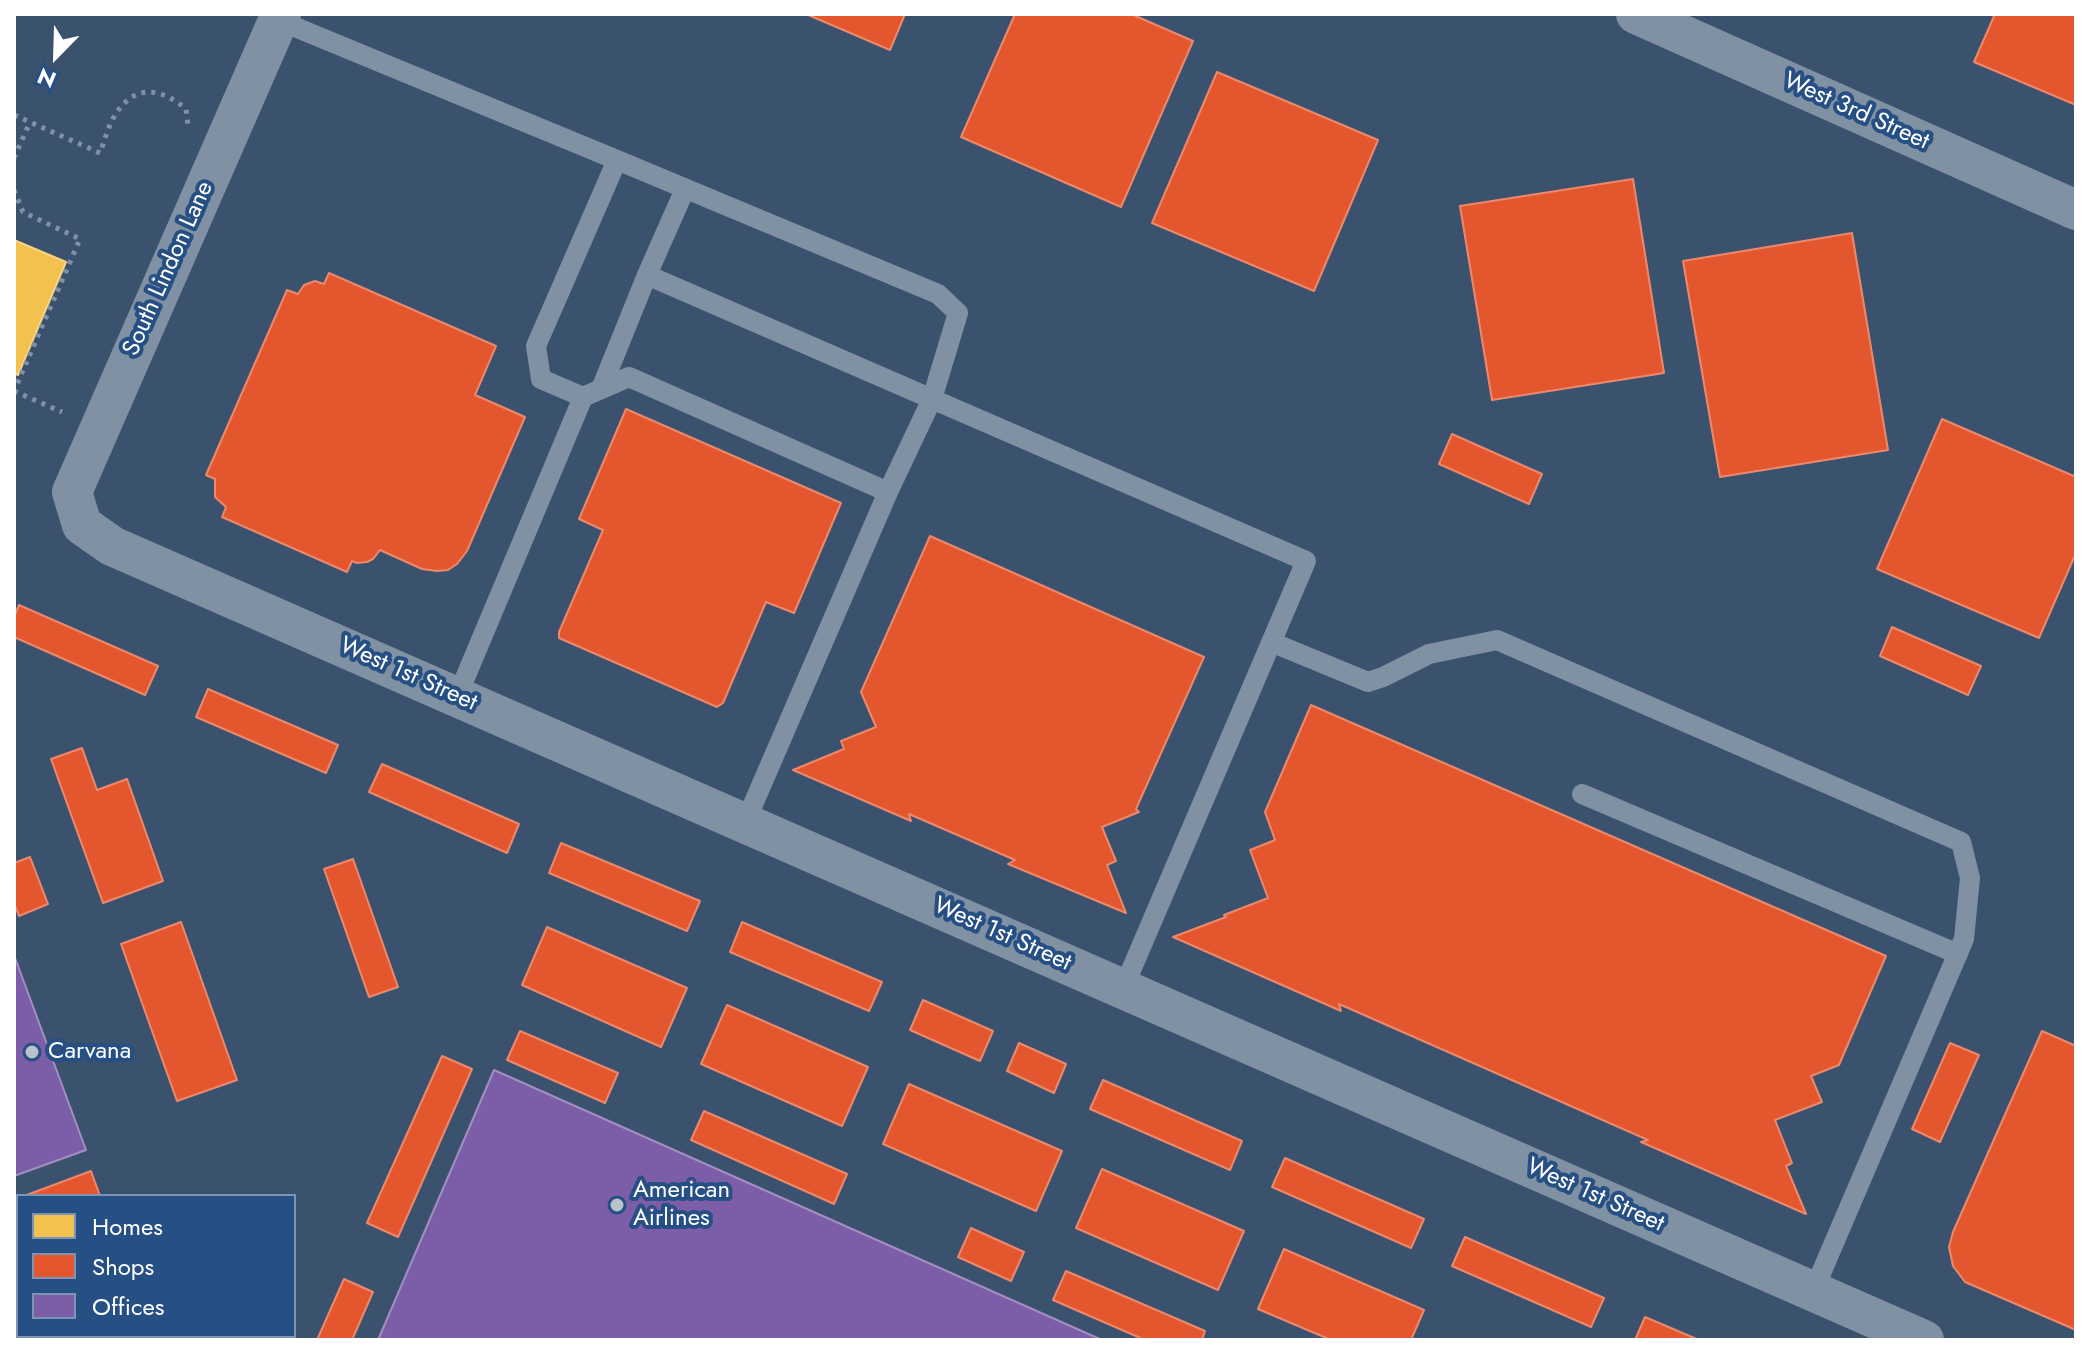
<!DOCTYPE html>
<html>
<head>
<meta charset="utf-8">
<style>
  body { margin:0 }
  #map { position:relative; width:2090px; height:1354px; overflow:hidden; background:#3b526e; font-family:Jost,sans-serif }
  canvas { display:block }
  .frame { position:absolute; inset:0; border:16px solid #fff; pointer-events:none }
  .legend { position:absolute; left:16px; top:1194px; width:280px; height:144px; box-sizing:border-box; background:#264f83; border:2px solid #7d95b5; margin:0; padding:10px 14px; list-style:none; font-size:24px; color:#fff }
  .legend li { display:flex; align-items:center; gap:16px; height:40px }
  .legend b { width:40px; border:2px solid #7d95b5 }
  .north { position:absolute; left:16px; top:16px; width:80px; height:80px; -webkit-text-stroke:6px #264f83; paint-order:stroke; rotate:203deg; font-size:22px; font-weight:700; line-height:32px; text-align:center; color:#fff }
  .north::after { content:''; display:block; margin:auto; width:28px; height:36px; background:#fff; clip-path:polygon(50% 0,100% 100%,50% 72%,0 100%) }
</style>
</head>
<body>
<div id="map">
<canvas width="2090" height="1354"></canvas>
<div class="frame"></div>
<ul class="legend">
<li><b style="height:22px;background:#f2c14e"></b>Homes</li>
<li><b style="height:22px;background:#e4572e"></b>Shops</li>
<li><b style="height:22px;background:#7b5ea7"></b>Offices</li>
</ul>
<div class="north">N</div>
</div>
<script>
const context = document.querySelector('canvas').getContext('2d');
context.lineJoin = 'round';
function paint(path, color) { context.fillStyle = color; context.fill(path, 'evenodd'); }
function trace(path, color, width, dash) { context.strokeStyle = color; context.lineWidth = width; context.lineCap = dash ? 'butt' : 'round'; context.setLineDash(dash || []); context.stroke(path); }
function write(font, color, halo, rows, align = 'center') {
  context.font = font + ' Jost,sans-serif'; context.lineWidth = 8; context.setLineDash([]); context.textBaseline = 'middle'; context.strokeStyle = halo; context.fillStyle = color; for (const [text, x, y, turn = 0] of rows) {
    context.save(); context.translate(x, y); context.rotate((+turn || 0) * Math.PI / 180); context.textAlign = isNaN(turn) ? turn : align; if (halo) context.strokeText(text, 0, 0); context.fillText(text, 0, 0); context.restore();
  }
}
const homes = new Path2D(`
  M14,240l52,22 -48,113 -4,-2z`);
paint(homes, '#f2c14e');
trace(homes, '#f6d483', 2);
const shops = new Path2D(`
  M806,14h99l-15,36z
  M1015,14h116l62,27 -72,166 -160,-70z
  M1995,14h81v91l-102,-43z
  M1217,72l161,68 -64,151 -162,-68z
  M1633,179l31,194 -172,27 -32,-194z
  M1852,233l36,217 -168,27 -37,-216z
  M329,273l167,73 -21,49 50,22 -58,134 -10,13 -9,6 -11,1 -15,-2 -42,-19 -7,9 -6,3 -10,1 -5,-2 -5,11 -125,-55 4,-10 -11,-10v-18l-9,-4 81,-185 11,4 6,-9 11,-4 9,3z
  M626,409l215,94 -47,110 -28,-11 -43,101 -6,4 -158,-69v-6l44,-102 -24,-11z
  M1942,419l134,58v76l-37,85 -162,-69z
  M1452,434l90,40 -13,30 -90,-40z
  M930,536l274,121 -68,152 3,3 -37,15 14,34 -9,4 19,48 -118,-49 7,-4 -106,-46 2,7 -118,-51 51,-21 -3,-8 35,-14 -15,-35z
  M19,605l139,61 -13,29 -131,-58v-20z
  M1892,627l89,39 -13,29 -88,-39z
  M208,689l130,56 -12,28 -130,-56z
  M1311,705l575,251 -47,109 -28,11 11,26 -47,18 17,43 -6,3 20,48 -165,-72 7,-2 -309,-136 2,7 -168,-74 53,-20 -2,-2 44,-17 -18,-48 25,-10 -10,-28z
  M82,748l15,42 30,-11 36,102 -60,22 -52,-144z
  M382,764l137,60 -12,29 -138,-61z
  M561,843l139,58 -13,30 -138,-58z
  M30,857l18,47 -29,12 -5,-13v-40z
  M353,859l45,128 -29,10 -45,-128z
  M181,922l56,158 -60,21 -56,-157z
  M742,922l140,60 -13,29 -139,-59z
  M547,927l140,61 -26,59 -139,-62z
  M923,1000l70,31 -13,30 -70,-31z
  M727,1005l141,62 -26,59 -141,-62z
  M520,1031l98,42 -13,30 -98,-43z
  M2042,1031l34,15v284l-111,-48 -12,-16 -4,-19 4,-15z
  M1019,1043l47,21 -12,29 -47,-22z
  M1950,1043l29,12 -39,87 -28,-13z
  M442,1056l30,13 -74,168 -31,-14z
  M1103,1080l139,61 -12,29 -140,-61z
  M909,1084l153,67 -26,60 -153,-67z
  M704,1111l143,63 -13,30 -143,-64z
  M1285,1158l139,61 -13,29 -139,-61z
  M1102,1169l142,62 -26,59 -142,-62z
  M91,1171l9,25h-76z
  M18,1198v33l-4,2v-33z
  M971,1228l53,24 -13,29 -53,-24z
  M1465,1237l139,61 -13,29 -139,-61z
  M1284,1249l140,61 -13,30h-80l-73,-31z
  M1066,1271l139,60 -3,9h-57l-92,-40z
  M344,1279l29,13 -21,48h-35z
  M1645,1317l54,23h-64z`);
paint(shops, '#e4572e');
trace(shops, '#ec896d', 2);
const offices = new Path2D(`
  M14,955l72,195 -72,26z
  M494,1070l608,270h-724z`);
paint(offices, '#7b5ea7');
trace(offices, '#a38ec1', 2);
trace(new Path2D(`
  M14,115l86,38c5,-13 9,-30 17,-41 20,-29 46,-23 69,-3l2,16
  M14,158l16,-36
  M14,190l9,22 57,27 -66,152
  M14,391l48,21`), '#8191a4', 5, [4, 6]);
trace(new Path2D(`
  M278,20l339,140 -81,186 5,33 42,18
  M647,275l38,-86
  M601,389l46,-114 285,124 26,-86 -20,-19 -321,-134
  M888,492l44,-93 374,162 -183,428
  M1271,642l97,40 15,-5 46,-23 68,-14 464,202 9,36 -6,61 -151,353
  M457,697l126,-300 46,-20 259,115 -143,331
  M1582,794l376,160`), '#8191a4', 20);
trace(new Path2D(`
  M281,14l-209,478 10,33 30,21 1812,794
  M1636,14l440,196`), '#8191a4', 40);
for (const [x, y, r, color] of [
  [32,1052,8,"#bac2cc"],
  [617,1205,8,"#bac2cc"]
]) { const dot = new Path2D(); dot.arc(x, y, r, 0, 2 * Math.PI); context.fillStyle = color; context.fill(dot); trace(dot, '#264f83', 3); }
write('24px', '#fff', '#264f83', [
  ["West 3rd Street",1856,112,24],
  ["South Lindon Lane",169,269,-66],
  ["West 1st Street",408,675,24],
  ["West 1st Street",1002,935,24],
  ["West 1st Street",1595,1196,24]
]);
write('24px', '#fff', '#264f83', [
  ["Carvana",48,1052],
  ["American",633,1191],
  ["Airlines",633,1219]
], 'left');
</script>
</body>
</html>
